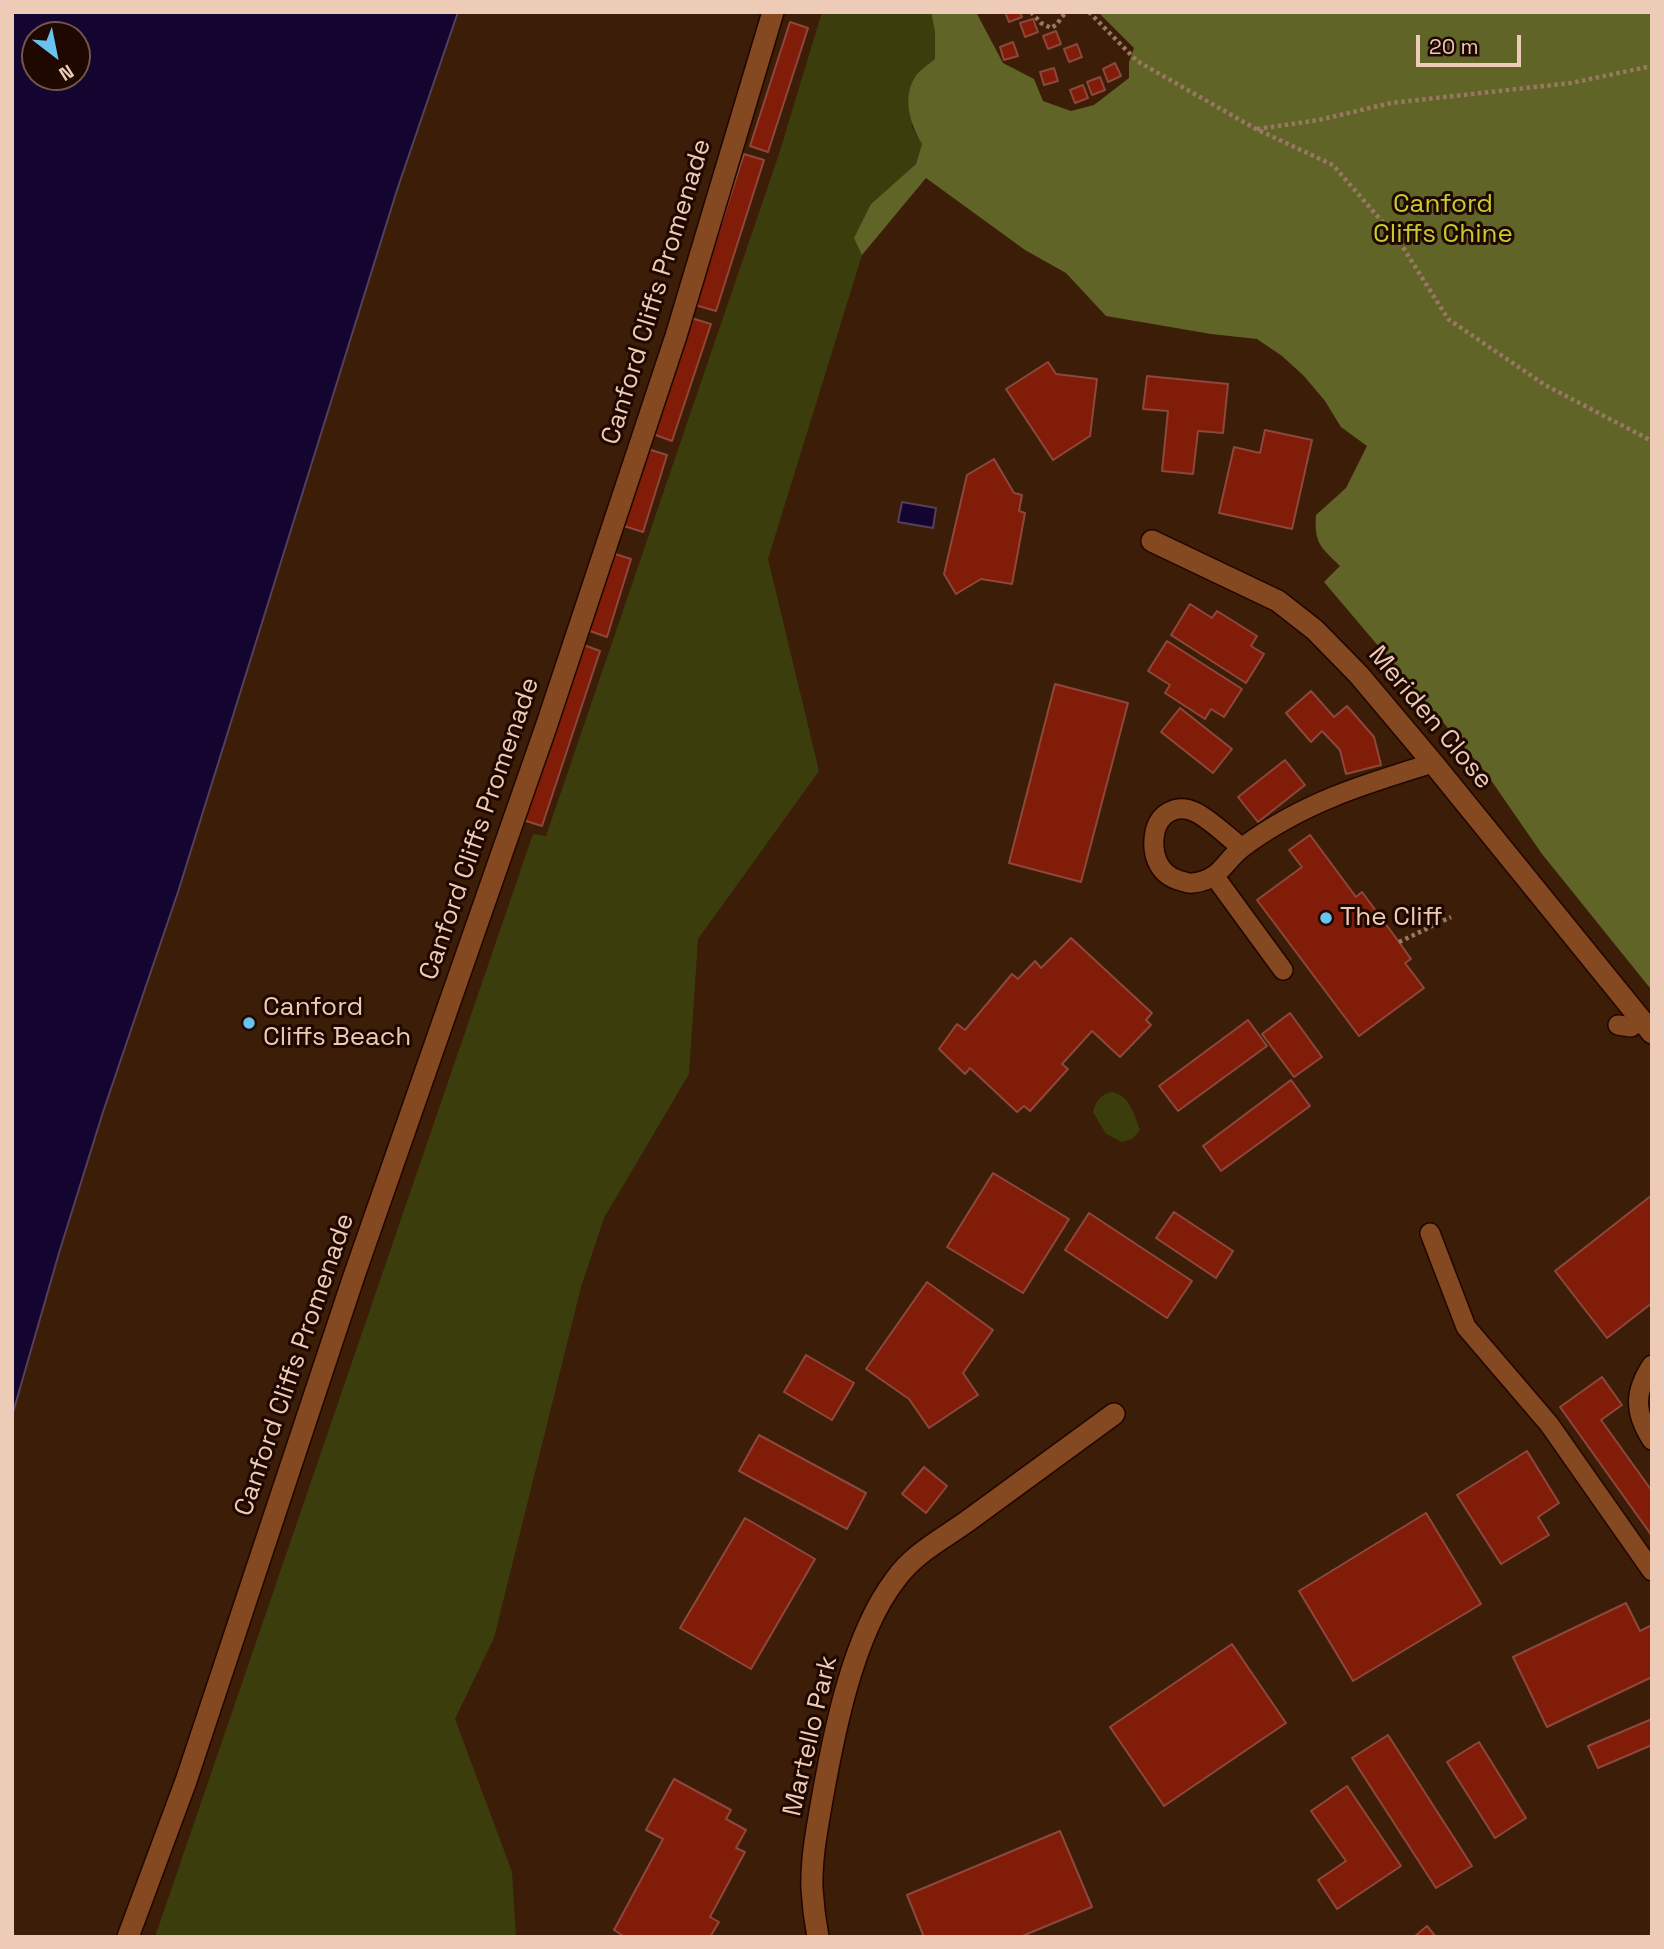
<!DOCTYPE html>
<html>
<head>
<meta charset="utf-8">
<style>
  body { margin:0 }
  #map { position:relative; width:1664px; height:1949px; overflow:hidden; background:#3c1d08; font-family:"Space Grotesk",sans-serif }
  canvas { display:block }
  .frame { position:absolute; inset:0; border:14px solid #edcbb6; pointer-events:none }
  .north { position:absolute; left:21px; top:21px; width:70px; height:70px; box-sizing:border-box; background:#1f0800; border:2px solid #715649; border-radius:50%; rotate:148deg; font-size:19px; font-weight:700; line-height:28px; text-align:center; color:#edcbb6 }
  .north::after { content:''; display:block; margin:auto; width:24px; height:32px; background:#69c3f1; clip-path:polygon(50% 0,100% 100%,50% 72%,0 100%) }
  .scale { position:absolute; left:1416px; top:35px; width:105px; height:32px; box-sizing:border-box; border:4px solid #edcbb6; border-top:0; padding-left:9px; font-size:21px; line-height:24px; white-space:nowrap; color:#edcbb6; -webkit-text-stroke:5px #1f0800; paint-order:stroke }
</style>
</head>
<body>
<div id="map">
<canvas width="1664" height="1949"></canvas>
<div class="frame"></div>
<div class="north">N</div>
<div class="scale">20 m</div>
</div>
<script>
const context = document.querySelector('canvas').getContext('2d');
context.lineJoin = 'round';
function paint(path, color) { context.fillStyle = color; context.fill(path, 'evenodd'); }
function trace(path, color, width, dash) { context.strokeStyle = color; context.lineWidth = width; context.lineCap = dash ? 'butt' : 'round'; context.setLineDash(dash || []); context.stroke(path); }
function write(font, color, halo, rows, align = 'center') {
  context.font = font + ' "Space Grotesk",sans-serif'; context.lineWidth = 6; context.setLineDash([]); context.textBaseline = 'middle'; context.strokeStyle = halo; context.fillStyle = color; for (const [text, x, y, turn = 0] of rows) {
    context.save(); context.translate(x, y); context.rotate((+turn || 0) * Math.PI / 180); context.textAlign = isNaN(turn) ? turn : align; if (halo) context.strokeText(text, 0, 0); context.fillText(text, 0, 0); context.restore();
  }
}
paint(new Path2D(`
  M822,12h109l4,20v27l-20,18 -3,50 10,17 -6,20 -45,40 -9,51 -94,304 51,212 -121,168 -9,135 -85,144 -23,69 -87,351 -39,81 57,153 4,65h-361l378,-1103 13,2 233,-682z
  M1112,1092c18,4 22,22 28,38l-8,9 -10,3 -16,-8 -13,-22c3,-11 7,-17 19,-20z`), '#3b3e0c');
paint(new Path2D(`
  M931,12h45l27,51 31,16 9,22 28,10 23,-6 35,-27v-16l5,-14 -36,-36h554v974l-2,2 -108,-134 -56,-81 -162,-191 16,-16c-19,-19 -26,-22 -24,-51l30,-27 21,-42 -26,-19 -16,-26 -21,-25 -22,-20 -25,-17 -46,-5 -105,-18 -40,-43 -41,-23 -99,-72 -64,77 -8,-17 17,-34 45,-40 6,-20c-11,-18 -20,-45 -8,-65 4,-8 14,-14 21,-20v-27z`), '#606427');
const water = new Path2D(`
  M12,12h446l-61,178 -219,702 -75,220 -44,141 -47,163zM35,35h42v42h-42z
  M902,502l34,6 -3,20 -35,-6z`);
paint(water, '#130430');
trace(water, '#544058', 2);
const building = new Path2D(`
  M1005,12h15l2,5 -13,5z
  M1033,19l5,13 -13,5 -5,-14z
  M790,22l18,6 -40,124 -18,-6z
  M1056,31l5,13 -13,5 -5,-13z
  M1013,42l5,14 -14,4 -4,-13z
  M1077,44l5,13 -13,5 -5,-13z
  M1115,63l6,13 -13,6 -5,-13z
  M1054,68l4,13 -14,4 -4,-13z
  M1100,77l5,13 -13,5 -5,-13z
  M1083,85l5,13 -13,5 -5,-13z
  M744,154l20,6 -48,151 -21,-6z
  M691,318l20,6 -39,117 -19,-7z
  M1048,362l8,12 41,5 -7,57 -37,24 -47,-71z
  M1147,376l81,8 -5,49 -25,-2 -5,43 -31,-3 6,-60 -25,-2z
  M1265,430l47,10 -20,89 -73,-16 15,-66 26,6z
  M648,449l19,6 -24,77 -19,-6z
  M994,459l20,34 8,2 -3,16 6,2 -13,71 -31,-5 -25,15 -12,-20 23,-99z
  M612,553l19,6 -24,78 -20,-7z
  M1190,604l22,14 5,-7 40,25 -6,10 13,8 -18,29 -75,-48z
  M1167,641l75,48 -18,28 -13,-8 -6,10 -40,-26 5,-8 -22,-14z
  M581,644l19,7 -58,175 -19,-6z
  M1055,684l73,19 -47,179 -72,-19z
  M1311,691l23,26 13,-11 27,31 7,28 -35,9 -6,-24 -18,-19 -11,11 -25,-29z
  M1180,708l52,41 -19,24 -52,-41z
  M1285,760l20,25 -47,37 -20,-25z
  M1310,835l46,62 6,-5 37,50 12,17 -6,4 19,25 -65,48 -102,-136 45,-33 -13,-17z
  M1071,938l81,75 -6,7 5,5 -31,32 -28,-26 -30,33 6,5 -38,42 -6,-5 -7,6 -47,-44 -5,6 -26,-25 18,-25 8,6 47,-56 6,5 17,-18 6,7z
  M1290,1013l32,44 -28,20 -32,-43z
  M1248,1020l19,26 -89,65 -19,-25z
  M1291,1080l19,26 -89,65 -18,-25z
  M993,1173l76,46 -46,74 -76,-46z
  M1652,1195v108l-45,35 -52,-67z
  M1174,1212l59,39 -17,27 -60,-40z
  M1089,1213l103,68 -25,37 -102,-68z
  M927,1282l66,48 -30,43 15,22 -49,33 -20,-29 -43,-30z
  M806,1355l48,28 -22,37 -48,-28z
  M1602,1377l20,28 -21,15 51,71v45l-92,-129z
  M759,1435l107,58 -19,36 -108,-58z
  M1527,1451l32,52 -21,14 11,18 -48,29 -44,-69z
  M924,1467l23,19 -21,27 -24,-19z
  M1426,1513l55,91 -128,77 -54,-90z
  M745,1518l70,41 -64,110 -71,-41z
  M1626,1603l14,28 12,-6v52l-105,50 -34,-70z
  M1232,1644l54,79 -122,83 -54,-79z
  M1652,1719v26l-54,23 -10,-22z
  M1388,1735l84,131 -36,22 -84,-130z
  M1479,1742l47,76 -31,20 -48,-76z
  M674,1779l57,31 -5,9 20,11 -10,18 9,4 -35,65 9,5 -9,15h-85l-11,-7 49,-91 -17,-9z
  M1347,1786l54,80 -64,43 -19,-29 28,-19 -35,-50z
  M1060,1831l32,76 -72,30h-96l-17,-42z
  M1427,1926l9,11h-22z`);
paint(building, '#811c09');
trace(building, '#8d483b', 2);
const lane = new Path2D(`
  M1242,848c-14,-11 -32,-29 -47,-36 -19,-9 -36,2 -40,20 -4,20 2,41 23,48 5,1 10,4 15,3 28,-3 31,-22 50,-36 59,-44 121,-63 190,-84
  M1215,877l68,93
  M1618,1025l13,2 10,-9
  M1430,1233l36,94 83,97 103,147
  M1652,1365c-18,27 -18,47 0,75`);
const street = new Path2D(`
  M1152,541l126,60 37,29 44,45 74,88 219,270
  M128,1937l58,-156 168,-505 192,-549 130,-391 97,-324
  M818,1937c-3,-16 -5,-32 -6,-48 -1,-30 5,-60 10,-89 12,-68 31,-165 73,-220 19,-27 48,-41 74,-60 48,-35 97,-71 145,-106`);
trace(lane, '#210600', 22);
trace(street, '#210600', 24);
trace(new Path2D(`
  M1031,12l10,11 10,5 5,-3 10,-13
  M1089,12l48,49 119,68 77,36 66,76 49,78 97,66 107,56
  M1257,129l62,-9 72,-17 180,-20 81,-17
  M1399,942l52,-25`), '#987863', 4.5, [3.5, 3.5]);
trace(lane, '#844921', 19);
trace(street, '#844921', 21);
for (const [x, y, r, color] of [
  [1326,918,7,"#69c3f1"],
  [249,1023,7,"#69c3f1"]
]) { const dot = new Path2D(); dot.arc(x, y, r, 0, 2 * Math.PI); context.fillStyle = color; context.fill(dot); trace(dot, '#1f0800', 2.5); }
write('26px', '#c6cd2f', '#1f0800', [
  ["Canford",1443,205],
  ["Cliffs Chine",1443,235]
]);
write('26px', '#edcbb6', '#1f0800', [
  ["Canford Cliffs Promenade",657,292,-73],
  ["Meriden Close",1430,718,50],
  ["Canford Cliffs Promenade",480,829,-71],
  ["Canford Cliffs Promenade",295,1365,-71],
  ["Martello Park",811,1736,-77]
]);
write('26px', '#edcbb6', '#1f0800', [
  ["The Cliff",1340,918],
  ["Canford",263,1008],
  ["Cliffs Beach",263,1038]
], 'left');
</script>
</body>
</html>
